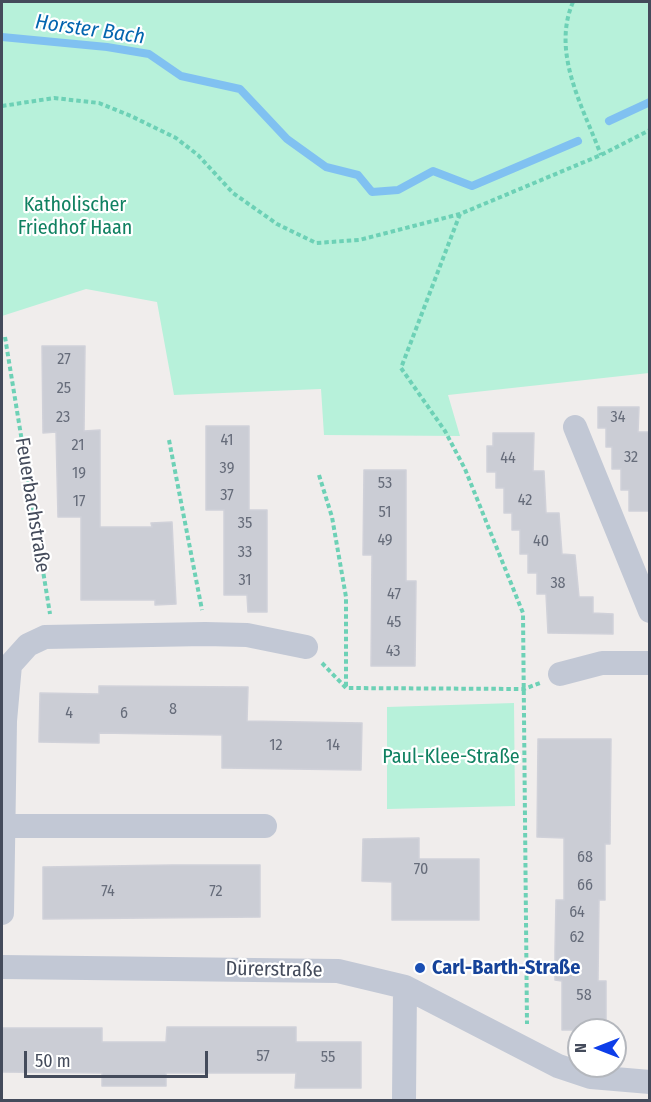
<!DOCTYPE html>
<html>
<head>
<meta charset="utf-8">
<style>
  body { margin:0 }
  #map { position:relative; width:651px; height:1102px; overflow:hidden; background:#f0edec; font-family:"Fira Sans Condensed",sans-serif }
  canvas { display:block }
  .frame { position:absolute; inset:0; border:3px solid #444b5b; pointer-events:none }
  .north { position:absolute; left:567px; top:1018px; width:60px; height:60px; box-sizing:border-box; background:#fff; border:2px solid #b4b7bd; border-radius:50%; rotate:270deg; font-size:16px; font-weight:700; line-height:24px; text-align:center; color:#444b5b }
  .north::after { content:''; display:block; margin:auto; width:21px; height:27px; background:#0d3de9; clip-path:polygon(50% 0,100% 100%,50% 72%,0 100%) }
  .scale { position:absolute; left:24px; top:1051px; width:184px; height:27px; box-sizing:border-box; border:3px solid #444b5b; border-top:0; padding-left:8px; font-size:18px; line-height:21px; white-space:nowrap; color:#444b5b; -webkit-text-stroke:4px #fff; paint-order:stroke }
</style>
</head>
<body>
<div id="map">
<canvas width="651" height="1102"></canvas>
<div class="frame"></div>
<div class="north">N</div>
<div class="scale">50 m</div>
</div>
<script>
const context = document.querySelector('canvas').getContext('2d');
context.lineJoin = 'round';
function paint(path, color) { context.fillStyle = color; context.fill(path, 'evenodd'); }
function trace(path, color, width, dash) { context.strokeStyle = color; context.lineWidth = width; context.lineCap = dash ? 'butt' : 'round'; context.setLineDash(dash || []); context.stroke(path); }
function write(font, color, halo, rows, align = 'center') {
  context.font = font + ' "Fira Sans Condensed",sans-serif'; context.lineWidth = 4.5; context.setLineDash([]); context.textBaseline = 'middle'; context.strokeStyle = halo; context.fillStyle = color; for (const [text, x, y, turn = 0] of rows) {
    context.save(); context.translate(x, y); context.rotate((+turn || 0) * Math.PI / 180); context.textAlign = isNaN(turn) ? turn : align; if (halo) context.strokeText(text, 0, 0); context.fillText(text, 0, 0); context.restore();
  }
}
paint(new Path2D(`
  M2,2h647v371l-201,22 12,41 -136,-1 -3,-46 -147,6 -17,-93 -71,-13 -84,27z
  M514,703l1,103 -128,3v-102z`), '#b7f1da');
trace(new Path2D(`
  M2,37l105,10 42,7 32,22 59,13 47,50 39,28 32,8 14,17 26,-2 35,-19 39,15 106,-45
  M609,121l41,-19`), '#80c1f1', 8);
const building = new Path2D(`
  M42,346h43l-1,85 16,-1v97h52l-1,-4 21,-1 4,82 -21,1v-5h-74v-83h-23l-2,-85 -13,1z
  M598,407h41l-1,25h12v79h-21v-21h-8v-21h-9v-22h-6v-19h-8z
  M206,426h43v84h18v102h-19l-1,-17h-23v-85h-18z
  M493,433h41l-1,38h11l2,42h13l3,41 13,1 4,42h14v16l20,1v20l-65,-1 -2,-39h-9v-21h-9v-19h-8v-24h-8v-17h-8v-25h-8v-16h-9v-26h6z
  M364,470h42v111h10l-1,85h-44l1,-111h-9z
  M99,686l149,1 -1,34 115,2 -1,47 -139,-2v-33l-123,-2v10l-60,-1 1,-49 59,1z
  M538,739h73l-1,105h-5v56h-6l-1,81h8v49h-44v-49l-7,-1v-30l1,-50h8v-62l-27,-1z
  M419,838v21h60v61h-87v-38l-30,-1 1,-42z
  M173,865h87v52l-217,2v-52z
  M167,1027h129v15h65v46h-66l1,-15h-130v13h-64v-13l-100,-1v-44h100v14h64z`);
paint(building, '#cbcdd5');
trace(building, '#d0d1d9', 1.5);
trace(new Path2D(`
  M573,2c-22,51 10,105 28,153
  M2,106l52,-8 45,5 32,13 45,22 22,17 35,38 44,31 39,19 43,-3 101,-26 141,-59 49,-25
  M460,214l-59,154 44,63 20,38 58,144 4,411
  M5,337l45,277
  M169,440l33,170
  M319,475l13,42 14,80v90
  M322,663l24,25 178,1 16,-6`), '#6dd1b6', 4, [4.5, 3]);
trace(new Path2D(`
  M575,427l75,184
  M560,674l42,-11h48
  M3,826h262
  M2,913l3,-192 5,-56 18,-20 17,-8 160,-3 42,1 59,12
  M2,967l336,4 67,16 153,79 33,11 59,5
  M404,1100l1,-113`), '#c2c8d5', 24);
for (const [x, y, r, color] of [
  [420,968,6,"#1a4fb4"]
]) { const dot = new Path2D(); dot.arc(x, y, r, 0, 2 * Math.PI); context.fillStyle = color; context.fill(dot); trace(dot, '#fff', 2); }
write('16px', '#666c7a', null, [
  ["27",64,360],
  ["25",64,389],
  ["23",63,418],
  ["34",618,418],
  ["41",227,441],
  ["21",78,446],
  ["32",631,458],
  ["44",508,459],
  ["39",227,469],
  ["19",79,474],
  ["53",385,484],
  ["37",227,496],
  ["42",525,501],
  ["17",79,502],
  ["51",385,513],
  ["35",245,524],
  ["49",385,541],
  ["40",541,542],
  ["33",245,553],
  ["31",245,581],
  ["38",558,584],
  ["47",394,595],
  ["45",394,623],
  ["43",393,652],
  ["8",173,710],
  ["4",69,714],
  ["6",124,714],
  ["12",276,746],
  ["14",333,746],
  ["68",585,858],
  ["70",421,870],
  ["66",585,886],
  ["74",108,892],
  ["72",216,892],
  ["64",577,913],
  ["62",577,938],
  ["58",584,996],
  ["57",263,1057],
  ["55",328,1058]
]);
write('20px', '#108161', '#fff', [
  ["Katholischer",75,205],
  ["Friedhof Haan",75,228],
  ["Paul-Klee-Straße",451,757]
]);
write('20px', '#444b5b', '#fff', [
  ["Feuerbachstraße",32,505,81],
  ["Dürerstraße",274,970,1]
]);
write('bold 20px', '#164399', '#fff', [
  ["Carl-Barth-Straße",432,968]
], 'left');
write('italic 21px', '#0365af', '#fff', [
  ["Horster Bach",90,30,8]
]);
</script>
</body>
</html>
